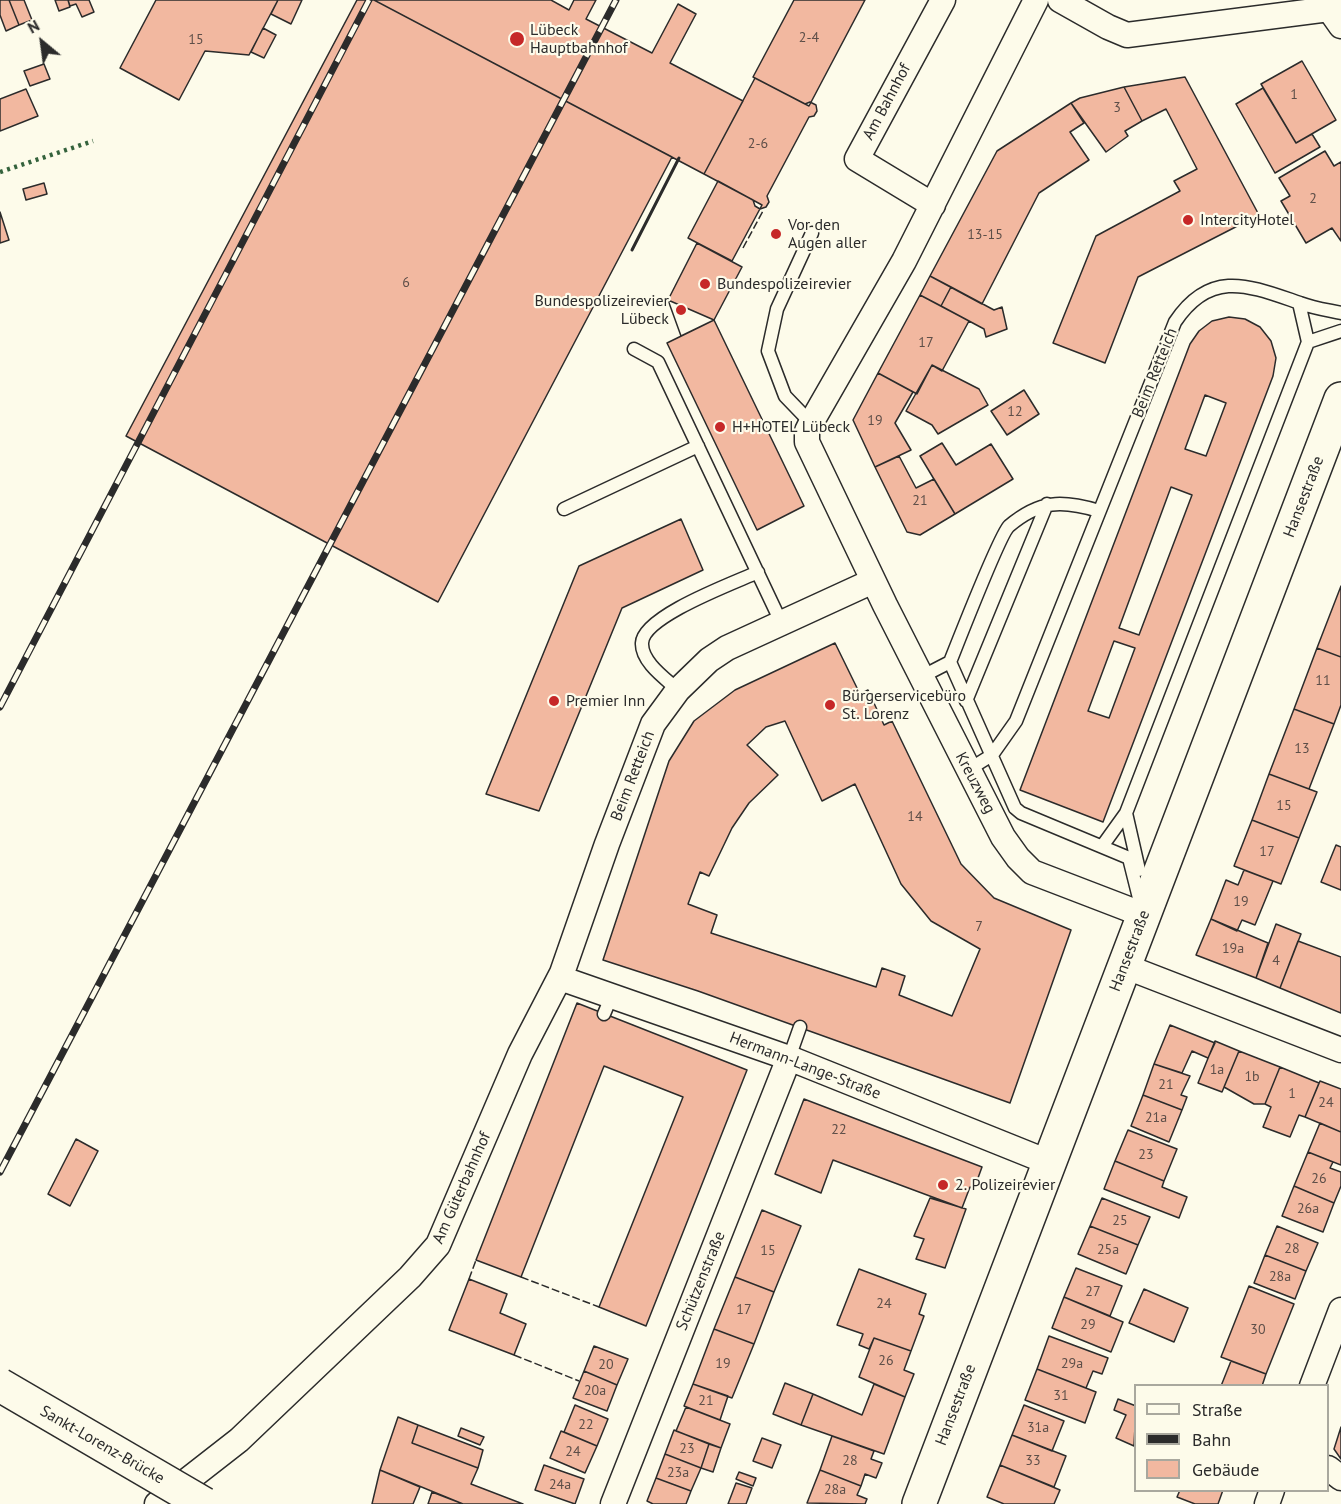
<!DOCTYPE html>
<html>
<head>
<meta charset="utf-8">
<style>
  body { margin:0 }
  #map { position:relative; width:1341px; height:1504px; overflow:hidden; background:#fdfbea; font-family:"PT Sans",sans-serif }
  canvas { display:block }
  .legend { position:absolute; left:1134px; top:1384px; width:195px; height:108px; box-sizing:border-box; background:#fdfbea; border:2px solid #a9a89e; margin:0; padding:8px 10px; list-style:none; font-size:18px; color:#2b2b2b }
  .legend li { display:flex; align-items:center; gap:12px; height:30px }
  .legend b { width:30px; border:2px solid #a9a89e }
  .north { position:absolute; left:12px; top:12px; width:60px; height:60px; -webkit-text-stroke:4px #fdfbea; paint-order:stroke; rotate:331deg; font-size:16px; font-weight:700; line-height:24px; text-align:center; color:#2b2b2b }
  .north::after { content:''; display:block; margin:auto; width:21px; height:27px; background:#2b2b2b; clip-path:polygon(50% 0,100% 100%,50% 72%,0 100%) }
</style>
</head>
<body>
<div id="map">
<canvas width="1341" height="1504"></canvas>
<ul class="legend">
<li><b style="height:8px;background:#fdfbea"></b>Straße</li>
<li><b style="height:8px;background:#2b2b2b"></b>Bahn</li>
<li><b style="height:16px;background:#f2b8a0"></b>Gebäude</li>
</ul>
<div class="north">N</div>
</div>
<script>
const context = document.querySelector('canvas').getContext('2d');
context.lineJoin = 'round';
function paint(path, color) { context.fillStyle = color; context.fill(path, 'evenodd'); }
function trace(path, color, width, dash) { context.strokeStyle = color; context.lineWidth = width; context.lineCap = dash ? 'butt' : 'round'; context.setLineDash(dash || []); context.stroke(path); }
function write(font, color, halo, rows, align = 'center') {
  context.font = font + ' "PT Sans",sans-serif'; context.lineWidth = 4.5; context.setLineDash([]); context.textBaseline = 'middle'; context.strokeStyle = halo; context.fillStyle = color; for (const [text, x, y, turn = 0] of rows) {
    context.save(); context.translate(x, y); context.rotate((+turn || 0) * Math.PI / 180); context.textAlign = isNaN(turn) ? turn : align; if (halo) context.strokeText(text, 0, 0); context.fillText(text, 0, 0); context.restore();
  }
}
const building = new Path2D(`
  M0,0h9l10,25 -13,6 -6,-16z
  M9,0h15l8,20 -13,5z
  M55,0h13l2,7 -11,4z
  M68,0h21l5,12 -12,5 -6,-13 -6,2z
  M156,0h122l-29,55 -44,-4 -26,49 -59,-32z
  M278,0h24l-11,24 -20,-10z
  M357,0h17l298,157 -234,445 -312,-166z
  M374,0h177l18,10 5,-10h22l-10,19 66,34 26,-49 18,10 -26,49 73,38 -39,73z
  M794,0h71l-56,106 -56,-29z
  M263,28l13,7 -12,23 -13,-6z
  M1302,61l34,59 -40,23 -35,-59z
  M44,64l6,15 -20,7 -6,-15z
  M1185,77l74,138 -121,62 -33,86 -52,-20 43,-107 84,-45 -6,-10 23,-12 -31,-60 -24,12 -18,-34z
  M755,78l50,26 5,-2 6,3 1,6 -3,5 -5,1 -42,79 2,6 -3,5 -6,2 -5,-3 -2,-6 -49,-26z
  M1124,87l18,34 -17,10 3,5 -22,16 -35,-49 9,-5z
  M1263,88l33,55 16,-9 8,13 -45,26 -39,-69z
  M26,89l12,27 -38,15v-32z
  M1071,103l13,20 -14,9 19,28 -50,33 -57,111 -52,-28 67,-125z
  M1325,151l9,15 7,-4v79l-9,-13 -26,15 -25,-42 9,-5 -11,-18z
  M718,181l44,24 -30,56 -44,-23z
  M44,183l3,11 -21,6 -3,-11z
  M0,212l9,28 -9,3z
  M697,243l45,24 -28,53 -46,-20z
  M930,276l21,11 -10,19 -21,-11z
  M951,287l43,23 8,-3 5,22 -21,8 -2,-8 -43,-23z
  M920,295l49,26 -27,50 -10,-6 -15,29 -39,-21z
  M668,300l46,20 -33,16z
  M668,300l46,20 -33,16z
  M1229,317l16,2 15,8 11,14 5,17 -3,18 -170,446 -83,-32 170,-446 9,-13 13,-10z
  M714,320l90,186 -47,24 -90,-187z
  M932,365l47,24 9,16 -50,29 -6,-9 -26,-14z
  M878,373l35,19 -18,31 16,27 -36,17 -22,-47z
  M1024,390l15,24 -32,21 -16,-24z
  M1205,395l21,8 -20,53 -21,-7z
  M942,443l14,22 35,-21 22,35 -58,35 -35,-58z
  M899,456l17,32 18,-9 21,35 -35,21 -13,-3 -32,-65z
  M1171,487l21,8 -53,140 -20,-7z
  M681,519l22,51 -81,38 -83,203 -53,-17 93,-228z
  M1341,586v71l-24,-9z
  M1114,641l21,7 -26,70 -21,-7z
  M835,643l25,51 8,-4 16,35 8,-4 69,143 33,34 77,32 -61,173 -312,-112 -95,-31 66,-199 25,-40 41,-31zM785,721l37,80 33,-17 46,100 30,37 49,28 -28,67 -53,-21 6,-19 -23,-8 -6,19 -165,-54 6,-18 -29,-11 12,-32 9,4 23,-48 17,-25 29,-28 -31,-30 19,-18z
  M1317,648l24,9v48l-7,19 -40,-15z
  M1294,709l40,15 -25,65 -40,-15z
  M1269,774l48,18 -18,46 -47,-18z
  M1252,820l47,18 -18,46 -47,-18z
  M1336,845l5,2v43l-20,-8z
  M1244,870l29,11 -18,44 -13,-5 -5,11 -26,-12 15,-39 12,5z
  M1211,919l57,24 -12,35 -60,-23z
  M1276,924l25,10 -21,54 -24,-10z
  M1298,941l43,16v56l-61,-25z
  M577,1003l170,67 -101,256 -47,-19 84,-210 -79,-31 -83,211 -45,-17z
  M1170,1025l45,18 -7,15 -16,-7 -10,22 -28,-9z
  M1215,1041l24,10 -17,41 -24,-9z
  M1239,1051l41,16 -15,37h-11l-30,-17z
  M1154,1064l36,12 -9,19 6,2 -5,13 -39,-15z
  M1280,1067l39,16 -14,34 -6,-2 -9,22 -27,-10 8,-20 -6,-3z
  M1320,1081l21,8v43l-36,-15z
  M1143,1095l39,15 -13,32 -38,-16z
  M804,1099l178,68 -8,22 -4,-2 -8,21 -129,-48 -12,33 -46,-19z
  M1320,1123l21,9v33l-33,-13z
  M1128,1130l49,19 -13,32 -49,-20z
  M76,1139l22,12 -28,55 -22,-12z
  M1308,1152l25,10 -3,6 11,4v14l-7,17 -40,-17z
  M1115,1161l49,20 -2,6 25,10 -8,21 -75,-29z
  M1294,1186l40,17 -11,29 -41,-16z
  M930,1198l36,11 -21,59 -29,-9 8,-20 -10,-3z
  M1102,1198l48,19 -12,28 -48,-19z
  M762,1210l39,16 -27,66 -39,-15z
  M1090,1226l48,19 -12,29 -48,-20z
  M1277,1226l41,17 -12,28 -41,-16z
  M1265,1255l41,16 -11,28 -41,-16z
  M1076,1268l46,18 -12,30 -46,-19z
  M859,1269l67,25 -7,20 5,2 -13,35 -37,-13 -5,11 -10,-4 4,-11 -26,-9z
  M735,1277l39,15 -20,52 -40,-15z
  M469,1279l38,15 -7,19 26,11 -12,31 -65,-25z
  M1249,1286l45,18 -28,70 -45,-17z
  M1144,1289l44,19 -14,34 -45,-19z
  M1064,1297l59,25 -12,30 -59,-24z
  M714,1329l40,15 -22,54 -39,-14z
  M1049,1336l59,22 -6,16 -9,-3 -7,17 -49,-19z
  M874,1338l37,13 -7,19 10,4 -9,23 -46,-20z
  M594,1346l34,13 -11,26 -33,-14z
  M1231,1361l35,13 -4,12h-41z
  M1037,1369l59,23 -11,31 -60,-23z
  M584,1371l33,14 -10,26 -34,-13z
  M785,1383l28,11 -12,31 -28,-11z
  M693,1384l35,12 -8,24 -36,-14z
  M874,1384l31,13 -21,57 -83,-29 12,-31 49,21z
  M1118,1399l18,7 -2,40 -18,-8 10,-23 -12,-5z
  M575,1405l33,14 -11,27 -33,-14z
  M1024,1405l40,16 -12,30 -40,-16z
  M686,1407l44,17 -9,24 -45,-17z
  M398,1417l20,8 -6,18 66,25 -7,16 52,20h-60l-83,-34z
  M418,1425l65,25 -5,18 -66,-25z
  M1341,1427v32l-7,-10z
  M461,1428l23,9 -4,8 -22,-9z
  M674,1430l35,14 -8,24 -36,-14z
  M561,1431l36,15 -12,27 -35,-15z
  M1012,1435l54,21 -12,31 -54,-22z
  M832,1436l42,15 -3,8 11,4 -6,15 -11,-4 -4,12 -41,-16z
  M762,1438l19,7 -9,23 -19,-7z
  M709,1444l12,4 -8,24 -12,-4z
  M665,1454l36,14 -10,23 -35,-13z
  M544,1465l40,14 -9,25 -40,-14z
  M1000,1465l60,25 -6,14h-50l-17,-7z
  M380,1470l40,17 -7,17h-41z
  M820,1470l41,16 -4,9 10,4 -2,5 -58,-1z
  M739,1472l17,6 -3,8 -17,-7z
  M656,1478l35,13 -5,13h-33l-6,-3z
  M736,1483l16,5 -6,16h-18z
  M1180,1490h43l-5,14h-23l-18,-7z
  M432,1492l31,12h-35z`);
paint(building, '#f2b8a0');
trace(building, '#2b2b2b', 1.5);
const lane = new Path2D(`
  M1308,342l33,-11
  M634,349l24,13 123,260
  M811,423l-26,-27 -17,-45 9,-42 35,-76
  M564,509l134,-63
  M1099,511c-37,-11 -59,-11 -90,15 -9,8 -51,116 -59,136l65,146 6,5 108,45 11,44
  M921,677l29,-15
  M678,690c-12,-11 -37,-28 -36,-47 1,-27 92,-60 116,-71
  M966,701l81,-197
  M968,770l24,-15 24,-34 159,-399c36,-54 75,-36 125,-19 13,5 27,7 41,10
  M1126,813l13,57
  M1103,845l23,-32 182,-471 -9,-39
  M604,1014l8,-19
  M789,1058l11,-31`);
const street = new Path2D(`
  M1036,0l-132,261 -93,162 -4,8v11l78,163 118,232 15,21 14,14 112,43
  M1060,0l48,27 19,8 202,-26
  M1331,0l-2,9 12,17
  M933,205l-76,-46 86,-159
  M1124,966l217,84
  M560,978l229,80 259,104
  M1312,1386l29,-76
  M1328,1468l13,10
  M157,1504l82,-64 171,-163 28,-32 82,-191 42,-81 45,-129 46,-120 25,-34 31,-30 18,-12 146,-67
  M613,1504l176,-446
  M1267,1504l5,-14`);
const secondary = new Path2D(`
  M919,1504l422,-1105`);
trace(lane, '#2b2b2b', 15);
trace(street, '#2b2b2b', 27);
trace(secondary, '#2b2b2b', 36);
trace(lane, '#fdfbea', 12);
trace(street, '#fdfbea', 24);
trace(secondary, '#fdfbea', 33);
const rail = new Path2D(`
  M0,707l369,-707
  M0,1172l616,-1172`);
trace(rail, '#2b2b2b', 7);
trace(rail, '#fdfbea', 4.5, [14]);
const secondaryBridge = new Path2D(`
  M0,1385l204,119`);
trace(secondaryBridge, '#2b2b2b', 36, []);
trace(secondaryBridge, '#fdfbea', 33);
trace(new Path2D(`
  M0,172l93,-31`), '#34623c', 4.5, [3, 4.5]);
trace(new Path2D(`
  M743,248l20,-37
  M521,1277l78,30
  M469,1279l7,-19
  M514,1355l65,26`), '#2b2b2b', 1.5, [8, 3]);
trace(new Path2D(`
  M632,250l47,-92`), '#2b2b2b', 3);
for (const [x, y, r, color] of [
  [517,39,8,"#c62828"],
  [1188,220,6,"#c62828"],
  [776,234,6,"#c62828"],
  [705,284,6,"#c62828"],
  [681,310,6,"#c62828"],
  [720,427,6,"#c62828"],
  [554,701,6,"#c62828"],
  [830,705,6,"#c62828"],
  [943,1185,6,"#c62828"]
]) { const dot = new Path2D(); dot.arc(x, y, r, 0, 2 * Math.PI); context.fillStyle = color; context.fill(dot); trace(dot, '#fdfbea', 2); }
write('14px', '#5d4e48', null, [
  ["2-4",809,38],
  ["15",196,40],
  ["1",1294,95],
  ["3",1117,108],
  ["2-6",758,144],
  ["2",1313,199],
  ["13-15",985,235],
  ["6",406,283],
  ["17",926,343],
  ["12",1015,412],
  ["19",875,421],
  ["21",920,501],
  ["11",1323,681],
  ["13",1302,749],
  ["15",1284,806],
  ["14",915,817],
  ["17",1267,852],
  ["19",1241,902],
  ["7",979,927],
  ["19a",1233,949],
  ["4",1276,961],
  ["1a",1217,1070],
  ["1b",1252,1077],
  ["21",1166,1085],
  ["1",1292,1094],
  ["24",1326,1103],
  ["21a",1156,1118],
  ["22",839,1130],
  ["23",1146,1155],
  ["26",1319,1179],
  ["26a",1308,1209],
  ["25",1120,1221],
  ["28",1292,1249],
  ["25a",1108,1250],
  ["15",768,1251],
  ["28a",1280,1277],
  ["27",1093,1292],
  ["24",884,1304],
  ["17",744,1310],
  ["29",1088,1325],
  ["30",1258,1330],
  ["26",886,1361],
  ["19",723,1364],
  ["29a",1072,1364],
  ["20",606,1365],
  ["20a",595,1391],
  ["31",1061,1396],
  ["21",706,1401],
  ["22",586,1425],
  ["31a",1038,1428],
  ["23",687,1449],
  ["24",573,1452],
  ["28",850,1461],
  ["33",1033,1461],
  ["23a",678,1473],
  ["24a",560,1485],
  ["28a",835,1490]
]);
write('16px', '#2b2b2b', '#fdfbea', [
  ["Lübeck",530,30],
  ["Hauptbahnhof",530,48],
  ["IntercityHotel",1200,220],
  ["Vor den",788,225],
  ["Augen aller",788,243],
  ["Bundespolizeirevier",717,284],
  ["Bundespolizeirevier",669,301,"right"],
  ["Lübeck",669,319,"right"],
  ["H+HOTEL Lübeck",732,427],
  ["Bürgerservicebüro",842,696],
  ["St. Lorenz",842,714],
  ["Premier Inn",566,701],
  ["2. Polizeirevier",955,1185]
], 'left');
write('16px', '#2b2b2b', '#fdfbea', [
  ["Am Bahnhof",887,102,-62],
  ["Beim Retteich",1155,373,-68],
  ["Hansestraße",1304,497,-69],
  ["Beim Retteich",633,776,-69],
  ["Kreuzweg",975,783,62],
  ["Hansestraße",1130,951,-69],
  ["Hermann-Lange-Straße",805,1066,21],
  ["Am Güterbahnhof",462,1188,-66],
  ["Schützenstraße",701,1281,-68],
  ["Hansestraße",956,1405,-69],
  ["Sankt-Lorenz-Brücke",102,1445,30]
]);
</script>
</body>
</html>
